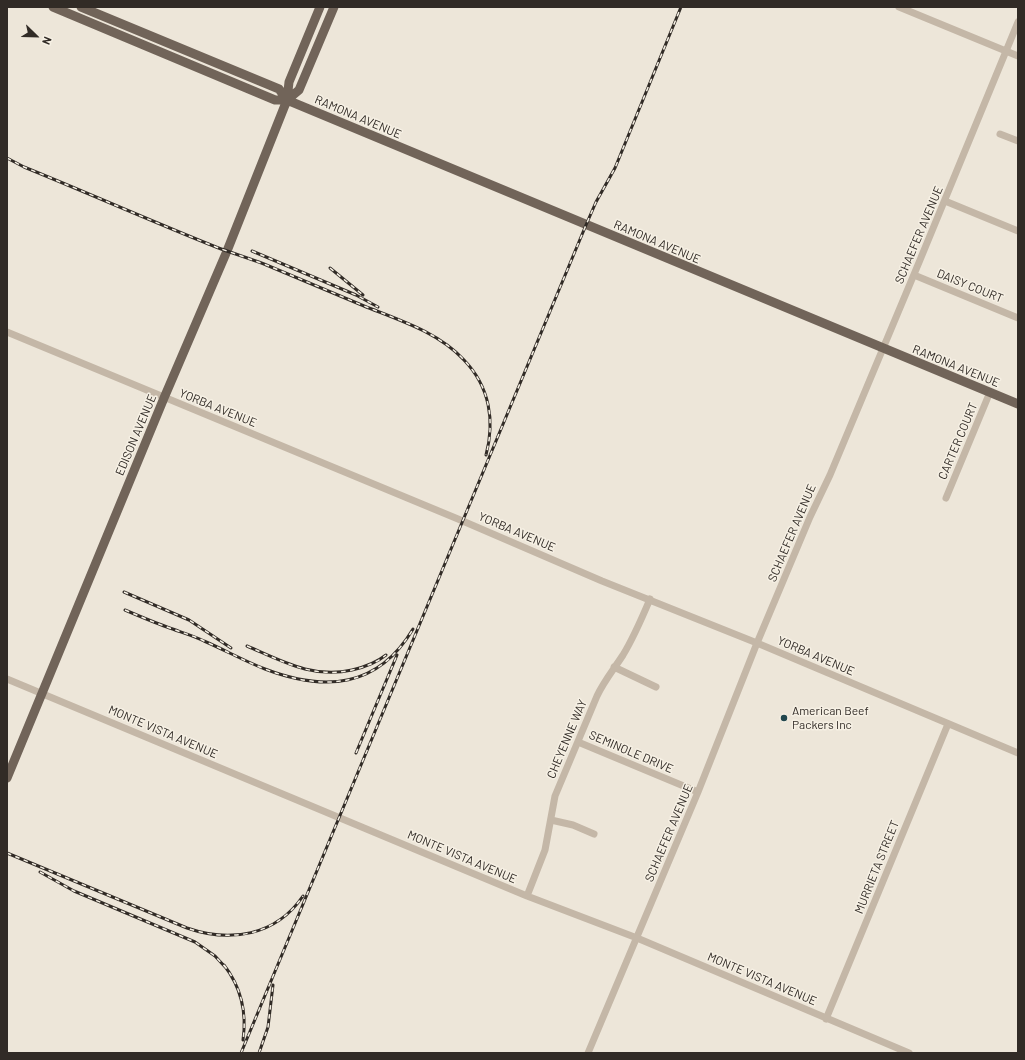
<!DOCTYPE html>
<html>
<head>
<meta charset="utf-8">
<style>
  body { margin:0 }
  #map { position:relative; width:1025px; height:1060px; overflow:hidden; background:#ede6d9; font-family:Barlow,sans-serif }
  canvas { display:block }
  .frame { position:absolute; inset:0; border:8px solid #312b26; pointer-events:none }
  .north { position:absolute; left:16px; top:16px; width:40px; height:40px; -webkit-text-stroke:3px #f6f0e4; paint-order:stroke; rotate:113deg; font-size:11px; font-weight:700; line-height:16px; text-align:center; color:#312b26 }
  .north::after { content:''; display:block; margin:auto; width:14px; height:18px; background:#312b26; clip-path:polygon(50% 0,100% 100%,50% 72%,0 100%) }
</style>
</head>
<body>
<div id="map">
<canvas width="1025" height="1060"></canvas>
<div class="frame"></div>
<div class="north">N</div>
</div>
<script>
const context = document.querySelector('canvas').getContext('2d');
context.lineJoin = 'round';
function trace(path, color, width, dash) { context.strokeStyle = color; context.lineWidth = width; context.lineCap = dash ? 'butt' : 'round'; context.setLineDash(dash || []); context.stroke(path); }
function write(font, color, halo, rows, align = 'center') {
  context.font = font + ' Barlow,sans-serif'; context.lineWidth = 3; context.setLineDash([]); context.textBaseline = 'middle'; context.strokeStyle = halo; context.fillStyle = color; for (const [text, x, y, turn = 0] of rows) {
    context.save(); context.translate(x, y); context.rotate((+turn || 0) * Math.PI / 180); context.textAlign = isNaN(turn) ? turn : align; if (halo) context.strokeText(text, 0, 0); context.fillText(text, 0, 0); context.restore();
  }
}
trace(new Path2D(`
  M899,7l119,49
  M1000,134l18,7
  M945,201l73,30
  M914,275l104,43
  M7,332l451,187 144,62 155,62 261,110
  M946,498l44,-106
  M614,667l42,20
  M7,679l520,217 110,42 272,115
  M578,742l120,50
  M551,820l22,5 21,9
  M527,896l18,-46 10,-54 42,-100c7,-15 17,-27 26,-41 11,-18 19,-37 27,-56
  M826,1019l122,-295
  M588,1053l110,-261 59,-149 53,-126 20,-42 90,-215 98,-238`), '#c4b7a7', 7);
trace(new Path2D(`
  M53,7l222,93h12l731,304
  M81,7l198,82 8,11
  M287,100l12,-10 35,-83
  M7,778l157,-380 63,-147 60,-151 2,-18 31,-75`), '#716459', 9);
const rail = new Path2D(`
  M7,158l17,9c64,26 127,54 192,80 16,6 32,11 48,17 34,14 67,28 100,42 35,14 74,26 100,54 26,27 31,61 22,95
  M252,251l104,44 22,12
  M330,268l33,27
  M124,592l65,28 42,28
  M125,610c14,6 28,12 42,17 13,5 25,8 37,14 21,9 40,20 61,28 60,23 113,19 148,-40
  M247,646c35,15 66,33 105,24 13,-3 24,-7 34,-15
  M356,753l41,-98
  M7,853l180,75c43,15 89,8 116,-32
  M40,872l34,19 121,51 20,14 12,13
  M224,965c17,22 23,47 19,75
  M241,1053l345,-828 10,-23 19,-34 66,-161
  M259,1053l9,-26 5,-42`);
trace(rail, '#312b26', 3);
trace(rail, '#f6f0e4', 1.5, [4.5]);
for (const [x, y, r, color] of [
  [784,718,4,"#21464d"]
]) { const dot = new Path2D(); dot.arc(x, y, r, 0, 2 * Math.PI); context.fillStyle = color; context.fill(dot); trace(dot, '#f6f0e4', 1.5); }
write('12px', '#312b26', '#f6f0e4', [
  ["RAMONA AVENUE",358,117,23],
  ["SCHAEFER AVENUE",919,235,-67],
  ["RAMONA AVENUE",657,242,23],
  ["DAISY COURT",970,286,22],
  ["RAMONA AVENUE",956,366,22],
  ["YORBA AVENUE",218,408,22],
  ["EDISON AVENUE",136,435,-67],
  ["CARTER COURT",958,441,-67],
  ["YORBA AVENUE",517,532,23],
  ["SCHAEFER AVENUE",792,533,-67],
  ["YORBA AVENUE",816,656,23],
  ["MONTE VISTA AVENUE",163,732,23],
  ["CHEYENNE WAY",567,739,-67],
  ["SEMINOLE DRIVE",631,752,23],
  ["SCHAEFER AVENUE",669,833,-67],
  ["MONTE VISTA AVENUE",462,857,23],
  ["MURRIETA STREET",877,867,-68],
  ["MONTE VISTA AVENUE",762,979,23]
]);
write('12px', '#312b26', '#f6f0e4', [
  ["American Beef",792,711],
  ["Packers Inc",792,725]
], 'left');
</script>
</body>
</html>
